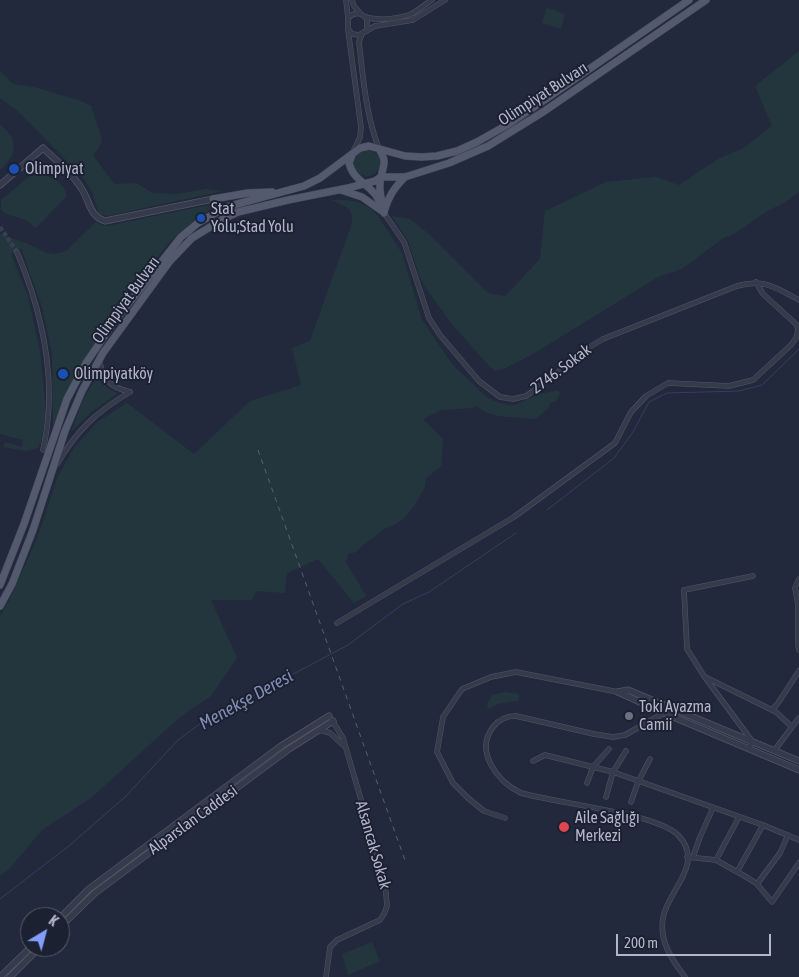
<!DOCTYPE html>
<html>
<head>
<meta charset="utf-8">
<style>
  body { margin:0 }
  #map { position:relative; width:799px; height:977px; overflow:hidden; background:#22293c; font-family:"Asap Condensed",sans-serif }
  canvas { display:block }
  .north { position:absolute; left:20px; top:907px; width:50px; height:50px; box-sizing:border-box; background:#1b2131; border:1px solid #575d6d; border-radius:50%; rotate:37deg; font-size:14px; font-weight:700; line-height:20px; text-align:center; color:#b2b6c8 }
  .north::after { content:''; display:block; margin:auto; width:18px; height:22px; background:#859dfa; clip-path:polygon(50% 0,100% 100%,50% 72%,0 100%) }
  .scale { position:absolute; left:616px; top:934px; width:155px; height:22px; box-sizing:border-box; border:2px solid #b2b6c8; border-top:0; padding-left:6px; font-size:15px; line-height:18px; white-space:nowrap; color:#b2b6c8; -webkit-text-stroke:4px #1b2131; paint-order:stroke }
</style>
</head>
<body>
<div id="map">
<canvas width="799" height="977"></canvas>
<div class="north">K</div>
<div class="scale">200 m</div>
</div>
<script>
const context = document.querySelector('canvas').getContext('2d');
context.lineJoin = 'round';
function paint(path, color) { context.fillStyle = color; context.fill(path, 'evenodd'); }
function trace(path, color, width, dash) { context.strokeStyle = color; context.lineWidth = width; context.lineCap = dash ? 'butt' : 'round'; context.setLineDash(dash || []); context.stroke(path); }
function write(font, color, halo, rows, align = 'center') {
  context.font = font + ' "Asap Condensed",sans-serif'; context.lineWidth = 4; context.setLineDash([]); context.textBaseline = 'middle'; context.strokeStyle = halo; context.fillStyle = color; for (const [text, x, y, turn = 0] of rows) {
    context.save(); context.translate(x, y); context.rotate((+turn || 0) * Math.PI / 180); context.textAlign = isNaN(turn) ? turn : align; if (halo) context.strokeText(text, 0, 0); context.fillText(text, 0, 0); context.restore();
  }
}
paint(new Path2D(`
  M547,8l18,6 -4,15 -19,-6z
  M799,51v141l-15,11 -17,8 -33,23 -12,5 -40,30 -24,8 -125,77 -30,15 -8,2 -6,-5 -38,-43 -26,-36 -5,-10 -12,-36 -16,-25 18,3 20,16 58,58 17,3 35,-37 5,-48 61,-29 50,-5 23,8 39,-26 26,-11 28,-22 -17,-40z
  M0,71l13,13 21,3 47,14 10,5 11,33 -3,9 -6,7 21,29 22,-1 17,10 23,1 31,-5 16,2 -116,25 -8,-2 -7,-22 -7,-12 -66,-68 -19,-14z
  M0,125c20,15 17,30 0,45z
  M354 163a13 13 0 1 1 26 0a13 13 0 1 1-26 0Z
  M43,175c12,3 21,8 24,21l-31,32 -10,-8 -19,-6 -6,-4v-10l29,-24z
  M331,200h15l12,2 13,7 7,7 24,37 20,67 30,44 33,32 9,5 14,4h7l24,-11 19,-4 2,4 -4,7 -6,2 -1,5 -14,11c-19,-3 -44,1 -58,-13l-4,2 -32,2 -18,9 20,20 -2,27 -15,12 -1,9 -10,18 -12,14 -9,6 -12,5 -6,6 -12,8 -8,8 -8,2 -2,8 20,34 -12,7 -36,-44 -31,14 -2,20 -29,-2 -4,9h-41l26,58 -26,38 -31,21 -89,81 -49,32 -31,37 -11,9v-260l10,-17 27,-60 21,-63 16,-28 23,-26 30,-19 67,51 56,-53 51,-16 -9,-37 18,-7 42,-118c1,-17 -8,-17 -21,-23z
  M213,204l-1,4 -33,25 -13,13 -37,49 -39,55 -22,40 -15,37 -1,-74 -10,-46 -21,-59 -10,6 17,43 12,54 6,62 -4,26 -4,9 -11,3 -24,-4 2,-5 17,5 1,-7 -23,-6v-200l28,10 19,9 8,1 11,-3 30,-29 3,2 8,2z
  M98,375c5,9 9,15 20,18l-28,20 -19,19 12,-32z
  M506,692l13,2 -1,7 -21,3 -8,5 -2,-4 5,-10z
  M372,942l8,19 -32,14 -6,-21z`), '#24363d');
trace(new Path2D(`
  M547,510l67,-52 19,-26 16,-30 18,-9 72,-2 23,-6 37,-36
  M0,899l70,-54 56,-49 52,-56 23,-17 147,-78 55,-41 26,-12 87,-59`), '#343f62', 1);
trace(new Path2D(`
  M0,227l17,25`), '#383e51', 4.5, [4.5, 2]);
const minor = new Path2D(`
  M346,0l2,18
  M352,0l2,6 6,7
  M365,17c14,4 33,2 46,-3 7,-3 14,-10 21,-14
  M367,29v-10c-6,-7 -13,-7 -19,-1v11l4,5 7,1 16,-9 38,-6 32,-20
  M348,30l13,97 -1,10 -6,13
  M362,34l-3,8c4,36 7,73 20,107
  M384,213l20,29 25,76 11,17 39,46 21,16 13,2 13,-3 24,-17 33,-28 20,-12 134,-53c27,-8 39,2 62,14
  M17,252c26,62 41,131 26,198
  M99,360c5,21 11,27 31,32
  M57,464c20,-34 39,-52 73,-72
  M799,579l-4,9 3,17v40l1,5
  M337,623l177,-106 101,-74 16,-31 15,-16 22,-13 61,3 24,-6 38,-35 5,-7 2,-7 -1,-6 -34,-31 -7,-12
  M705,677l71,35 16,15 -18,24
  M667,706l-3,7 -39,22 -12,2 -19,-3 -78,-18c-10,0 -17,3 -23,11 -19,25 5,55 28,66 34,10 135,20 157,42 28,29 -11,56 -15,83 -4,23 9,42 22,59
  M772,710l6,-7 21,-32
  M792,727l7,-9
  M320,730l10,3 13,12
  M749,748l3,-7 -48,-65 -17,-27 -3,-59 69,-14
  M533,761l12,-6 68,17 150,53 36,15
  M587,783l6,-16 16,-18
  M606,797l7,-25 13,-21
  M631,802l7,-20 12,-23
  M505,818l-21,-7 -16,-13 -15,-15 -16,-31 6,-35 19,-28 29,-12 25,-5 102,20
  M687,857l29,3 32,18 9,6 15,18 27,-39
  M693,857l7,-20 13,-29
  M716,860l23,-43
  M737,872l26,-47
  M757,884l23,-31 8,-18
  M326,977l4,-30 7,-7 43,-20 4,-6 3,-8 -1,-13 -10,-42 -33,-113 -11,-18`);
const tertiary = new Path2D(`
  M0,185l43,-37c14,13 30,26 40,43 7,12 7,25 22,30l108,-22
  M618,692l46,21 135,57
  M618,692l10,-2 171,71
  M60,918l29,-29 192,-143 48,-30
  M60,927l35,-34 194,-144 44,-28
  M0,977l31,-30
  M10,977l30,-30`);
const primary = new Path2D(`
  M379,149c8,13 5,14 2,28 -2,7 -1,18 1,25
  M352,155l-3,8c4,16 16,19 26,31 4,5 6,12 9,19
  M341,190l21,7 20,14
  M213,199l35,-6 24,-1
  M384,212c4,-15 10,-24 21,-35
  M0,585l24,-61 43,-125 19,-36 28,-41 67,-85 17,-14 28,-16 78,-21 16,-8 40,-30 9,-2 36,10 17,1 15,-1 20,-5 20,-9 30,-17 39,-26 143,-99
  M0,606l12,-22 21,-54 32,-99 17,-40 21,-38 67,-92 22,-23 33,-20 13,-6 50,-12 60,-12 27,-7 6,-4h24l44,-14 39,-17 55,-34 163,-112`);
trace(minor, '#515667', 5.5);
trace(tertiary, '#515667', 7);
trace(primary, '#3f4455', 8);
trace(minor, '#363b4c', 4.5);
trace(tertiary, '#363b4c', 5.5);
trace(primary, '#545a6d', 7);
trace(new Path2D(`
  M258,450l148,413`), '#585e74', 1, [5, 5]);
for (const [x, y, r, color] of [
  [14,169,6,"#1a4fb4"],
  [201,218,5,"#1a4fb4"],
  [63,374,6,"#1a4fb4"],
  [629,716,5,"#6b7280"],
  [564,827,6,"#e0444e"]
]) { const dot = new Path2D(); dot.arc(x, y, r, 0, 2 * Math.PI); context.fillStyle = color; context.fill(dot); trace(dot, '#1b2131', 2); }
write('16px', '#b2b6c8', '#1b2131', [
  ["Olimpiyat Bulvarı",543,94,-33],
  ["Olimpiyat Bulvarı",126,300,-54],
  ["2746. Sokak",561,369,-37],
  ["Alparslan Caddesi",193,820,-36],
  ["Alsancak Sokak",373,845,74]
]);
write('16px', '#b2b6c8', '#1b2131', [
  ["Olimpiyat",25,169],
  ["Stat",211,209],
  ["Yolu;Stad Yolu",211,227],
  ["Olimpiyatköy",74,374],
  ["Toki Ayazma",639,707],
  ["Camii",639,725],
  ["Aile Sağlığı",575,818],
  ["Merkezi",575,836]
], 'left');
write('italic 18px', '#808db5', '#1b2131', [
  ["Menekşe Deresi",246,700,-29]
]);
</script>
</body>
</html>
